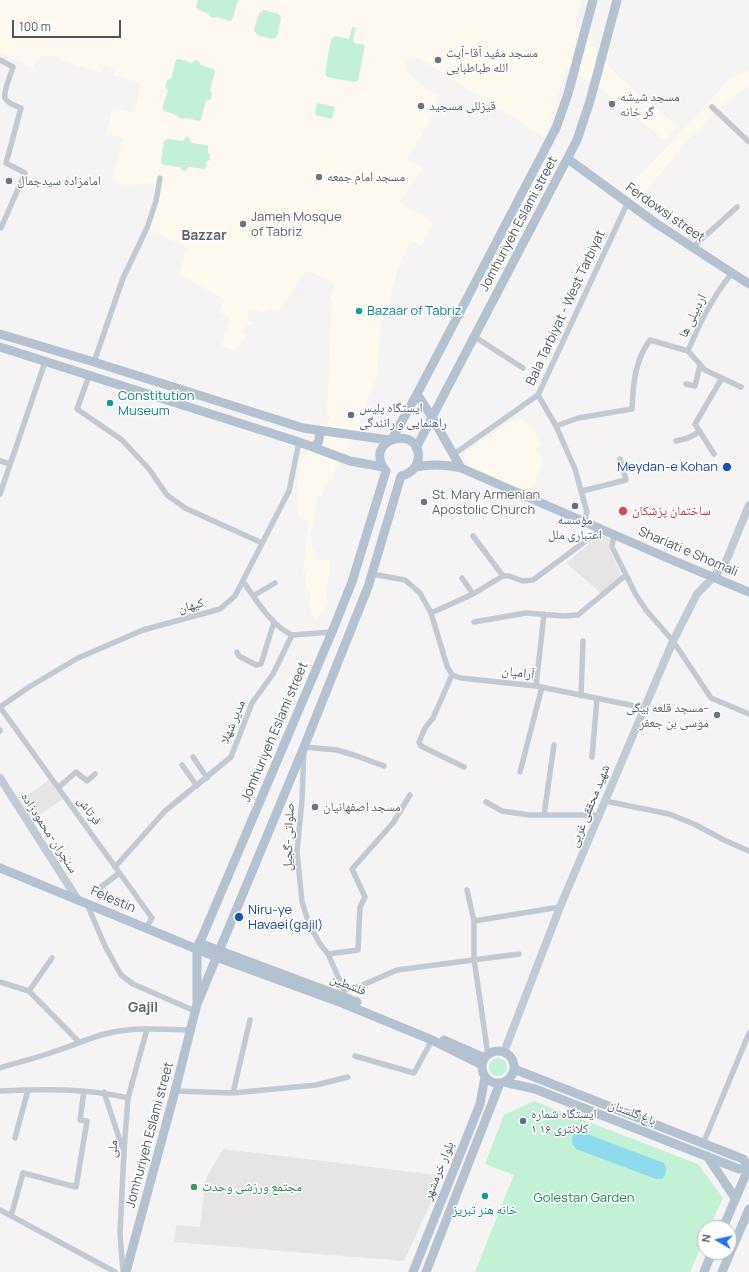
<!DOCTYPE html>
<html>
<head>
<meta charset="utf-8">
<style>
  body { margin:0 }
  #map { position:relative; width:749px; height:1272px; overflow:hidden; background:#f5f3f3; font-family:Manrope,sans-serif }
  canvas { display:block }
  .north { position:absolute; left:697px; top:1220px; width:40px; height:40px; box-sizing:border-box; background:#fff; border:1px solid #b7bbc0; border-radius:50%; rotate:279deg; font-size:11px; font-weight:700; line-height:16px; text-align:center; color:#4a5661 }
  .north::after { content:''; display:block; margin:auto; width:14px; height:18px; background:#1a73e8; clip-path:polygon(50% 0,100% 100%,50% 72%,0 100%) }
  .scale { position:absolute; left:12px; top:20px; width:109px; height:18px; box-sizing:border-box; border:2px solid #4a5661; border-top:0; padding-left:5px; font-size:12px; line-height:14px; white-space:nowrap; color:#4a5661; -webkit-text-stroke:3px #fff; paint-order:stroke }
</style>
</head>
<body>
<div id="map">
<canvas width="749" height="1272"></canvas>
<div class="north">N</div>
<div class="scale">100 m</div>
</div>
<script>
const context = document.querySelector('canvas').getContext('2d');
context.lineJoin = 'round';
function paint(path, color) { context.fillStyle = color; context.fill(path, 'evenodd'); }
function trace(path, color, width, dash) { context.strokeStyle = color; context.lineWidth = width; context.lineCap = dash ? 'butt' : 'round'; context.setLineDash(dash || []); context.stroke(path); }
function write(font, color, halo, rows, align = 'center') {
  context.font = font + ' Manrope,"Noto Naskh Arabic",sans-serif'; context.lineWidth = 3; context.setLineDash([]); context.textBaseline = 'middle'; context.strokeStyle = halo; context.fillStyle = color; for (const [text, x, y, turn = 0] of rows) {
    context.save(); context.translate(x, y); context.rotate((+turn || 0) * Math.PI / 180); context.textAlign = isNaN(turn) ? turn : align; if (halo) context.strokeText(text, 0, 0); context.fillText(text, 0, 0); context.restore();
  }
}
paint(new Path2D(`
  M0,0h582l-6,26 39,47 62,53 -12,15 -61,-50 -37,-25 -22,72 -126,-80h-12l-2,13 6,3v3l28,19 -9,25 -23,38 16,10 -24,33 34,20 -11,24 -11,-5 -11,20 -14,53 -5,9 -4,52 -21,56 -21,39 -3,10 -4,-1 -6,17 -4,-1 -8,43 6,21 14,2v14l-5,13 3,15 -7,12 -5,4 -4,-4 -1,-7 -3,-1 3,-15 -6,-3 1,-16 -3,-1 5,-49 -2,-3 -9,-4v-27l4,-28 29,-43 -3,-8 5,-111h-3l7,-15 -30,-14 -28,43 -8,-4 -3,4 -18,-4 -2,12 5,1 -1,3 -5,-1 -3,9 4,2 -2,5 -4,-1 -4,12 -16,-5 9,-28 -11,-6 6,-13 -46,-24 8,-27 -37,-19 9,-33 -5,-2v-11l-28,2 -14,-4 11,-43 -17,-5 7,-26 21,6 7,-30 -28,-8 2,-6 -11,-3 -2,7 -41,-13v-2l-13,-3 -9,2 -6,11 -33,-16z
  M746,71h3v16l-12,6 -24,21 -13,15 -15,13 -13,18 -34,40 -14,-8 70,-74 36,-40z
  M517,417l16,9 8,19 -5,4 7,11 -12,34 -63,-28 -4,-13z`), '#fdf9ef');
paint(new Path2D(`
  M600,535l10,4 -1,10 13,27 -20,18 -36,-31z
  M49,780l14,19 -31,21 -12,-19z
  M223,1149l117,14 103,13 -39,85 -230,-19 2,-17 24,2 6,-49z`), '#e6e4e5');
paint(new Path2D(`
  M198,0h42l-2,1 -6,19 -3,1 -12,-4 -2,1 -5,-1 -1,-3 -12,-5 -1,-3z
  M264,10l15,4 2,4 -4,19 -5,2 -15,-4 -3,-5 5,-17z
  M352,27l4,1 -3,12 1,3 11,2 -7,36 -4,1 -27,-5 -2,-3 6,-35 4,-3 14,3z
  M179,59l13,4 3,-3 4,1 2,4 12,4 2,3 -5,18 2,3 -1,6 -5,2 -5,19 -3,1 -11,-3 -4,1 -4,-1c-4,-6 -12,-4 -17,-9l6,-19 -3,-3 2,-7 4,-1 5,-19z
  M317,103l18,4 -3,12 -17,-4z
  M186,137l4,1 1,5 16,2 1,1v7l2,2v5l-3,1 -1,7 -2,1 -16,-2 -2,4 -4,-1 -2,-3 -17,-2 -2,-3 3,-21 3,-2 16,2z
  M489 1067a9 9 0 1 1 18 0a9 9 0 1 1-18 0Z
  M534,1101l164,63 25,34 -14,30h-4v10l-15,34h-215l39,-97 -29,-11 19,-49z`), '#c3f1d5');
paint(new Path2D(`
  M579,1131l85,32c3,6 3,11 -2,16h-6l-80,-30c-4,-5 -5,-8 -3,-14z`), '#90daee');
trace(new Path2D(`
  M0,60l13,7c-2,7 -10,24 -8,31 2,5 11,8 16,10l-15,55 19,10 -24,55h-1
  M712,107l37,35
  M692,248l45,-41
  M475,337l48,31
  M688,351c12,-29 24,-53 44,-78
  M94,362l29,-84 24,-50 9,-27 4,-23
  M89,376l-12,33 45,31 27,29 18,26 18,13 77,35
  M686,384l9,2 5,-21
  M538,395l18,31 19,43 12,43 -3,10
  M556,426l22,-8 54,-9c1,-25 3,-49 18,-69l38,11 17,19 36,17
  M676,441l12,-3 11,-6
  M454,454l84,-59 89,-191
  M714,454l-19,-30 27,-46
  M0,461l10,3
  M582,491l44,-11 -6,-21
  M0,494l45,-132
  M614,534l-2,13 24,48 10,15 27,31 38,57 38,16
  M473,536l30,40
  M372,574l33,6 15,13 11,20 16,53 5,9 9,3 75,8 109,22
  M462,578l11,16
  M243,581c12,18 29,45 49,54
  M253,596l22,-13
  M431,613l42,-19 30,-18h6l14,5 10,-1 69,-51
  M474,622l52,-9 38,3 14,-1 48,-40
  M237,652l2,4 17,9 5,-1 13,-42
  M452,675l-19,43 -8,10 -6,14 2,4 43,21
  M536,686l8,-72
  M581,696l2,-55
  M0,707l29,-20 49,-29 65,-28 77,-21 15,-13 54,-105 10,-49
  M0,707l152,211 -6,10
  M0,730v1
  M193,757l14,21
  M592,757l5,-58
  M182,765l15,21
  M520,772l22,-85
  M59,787l17,-15 11,9 8,-7
  M605,801l64,13 25,10 30,16 25,11
  M486,802l16,9 27,4h70
  M544,815l10,-70
  M115,867l50,-56 66,-54 21,-54 21,-29 19,-39 40,-3
  M100,888l19,-15
  M467,890l7,31v38l14,96
  M87,904l18,42 16,29 12,9 62,27
  M474,921l86,-14
  M328,954l30,-4 2,-43 5,-10 -13,-28 41,-46 17,-28
  M0,982l29,9 50,51
  M344,990l-16,-36 -8,-10 -11,-20 -7,-22 -5,-50 5,-52 2,-53 33,3 20,6 27,10
  M29,991l23,-33
  M344,993v-3l14,-3 39,-17 122,-16
  M355,1056l59,17 18,-33
  M0,1068c19,-6 40,-11 59,-18 15,-5 30,-12 46,-16 27,-7 57,-5 85,-4
  M0,1091c42,-2 86,-3 128,7
  M175,1091l58,2 83,-8 32,-8
  M104,1092l18,55
  M233,1093l17,-73
  M15,1138l13,-48
  M703,1144l46,-111
  M0,1210l115,62
  M11,1216l12,-43 53,14 11,-66 -7,-1 4,-29
  M123,1272l-3,-39 4,-82 4,-53 19,-69`), '#c1cad2', 5.5);
trace(new Path2D(`
  M0,778l78,122
  M504,1052l56,-145 113,-266 24,-47 27,-28 25,-61`), '#c1cbd6', 8);
trace(new Path2D(`
  M568,159l89,65 92,60
  M0,334l94,28 209,66 86,12
  M0,347l299,95 51,19 33,6
  M417,394l15,23 29,51
  M392,439l25,-45 139,-266 12,-34 25,-94
  M312,447c8,-3 8,-9 7,-17
  M416,448l161,-308 13,-39 27,-101
  M415,467c17,-3 30,-3 46,1l211,92 77,32
  M0,868l216,89 126,46 90,37 50,25
  M199,943l158,59
  M444,1040l41,18
  M482 1067a16 16 0 1 1 32 0a16 16 0 1 1-32 0Z
  M514,1069l229,90 6,8
  M504,1082l31,7 204,80 10,-2
  M707,1156l28,42
  M723,1228l26,-61
  M126,1272l49,-181 22,-87 107,-257 64,-160 33,-111c8,-2 15,-7 17,-16 6,-37 -58,-22 -32,11l-34,111 -20,50 -135,317v55
  M413,1272l67,-168 5,-27
  M426,1272l74,-189
  M704,1272l8,-20
  M722,1272l27,-63`), '#b3c2d1', 9);
for (const [x, y, r, color] of [
  [438,60,4,"#6b7280"],
  [612,104,4,"#6b7280"],
  [421,106,4,"#6b7280"],
  [319,177,4,"#6b7280"],
  [9,181,4,"#6b7280"],
  [243,224,4,"#6b7280"],
  [359,311,4,"#0f9aa8"],
  [110,403,4,"#0f9aa8"],
  [351,415,4,"#5c6f8a"],
  [727,467,5,"#1a4fb4"],
  [424,502,4,"#6b7280"],
  [575,506,4,"#5c6f8a"],
  [623,511,5,"#e0444e"],
  [717,715,4,"#6b7280"],
  [315,807,4,"#6b7280"],
  [239,917,5,"#1a4fb4"],
  [523,1121,4,"#5c6f8a"],
  [194,1187,4,"#2e9e5b"],
  [485,1196,4,"#0f9aa8"]
]) { const dot = new Path2D(); dot.arc(x, y, r, 0, 2 * Math.PI); context.fillStyle = color; context.fill(dot); trace(dot, '#fff', 1.5); }
write('13px', '#5b616d', '#fff', [
  ["مسجد مفید آقا-آیت",446,53],
  ["الله طباطبایی",446,68],
  ["مسجد شیشه",620,97],
  ["گر خانه",620,112],
  ["قیزللی مسجید",429,106],
  ["مسجد امام جمعه",327,177],
  ["امامزاده سیدجمال",17,181],
  ["Jameh Mosque",251,217],
  ["of Tabriz",251,232],
  ["St. Mary Armenian",432,495],
  ["Apostolic Church",432,510],
  ["مسجد قلعه بیگی-",709,708,"right"],
  ["موسی بن جعفر",709,723,"right"],
  ["مسجد اصفهانیان",323,807]
], 'left');
write('13px', '#4a5661', '#fff', [
  ["Ferdowsi street",665,213,35],
  ["Jomhuriyeh Eslami street",519,224,-62],
  ["Bala Tarbiyat - West Tarbiyat",566,308,-65],
  ["اردبیلی ها",693,316,-64],
  ["Shariati e Shomali",688,552,23],
  ["کیهان",191,606,-15],
  ["آرامیان",518,673,7],
  ["مدیر شهلا",233,722,-67],
  ["Jomhuriyeh Eslami street",275,732,-67],
  ["شهید محققی غربی",590,806,-68],
  ["فرتاش",89,811,55],
  ["سنجران-محمودزاده",49,833,57],
  ["صلواتی-گجیل",289,837,-88],
  ["Felestin",113,900,23],
  ["فلسطین",348,985,22],
  ["باغ گلستان",632,1113,21],
  ["Jomhuriyeh Eslami street",150,1135,-75],
  ["ملی",113,1149,-86],
  ["بلوار خرمشهر",439,1171,-68]
]);
write('13px', '#0d838f', '#fff', [
  ["Bazaar of Tabriz",367,311],
  ["Constitution",118,396],
  ["Museum",118,411],
  ["خانه هنر تبریز",485,1210,"center"]
], 'left');
write('13px', '#4e5e75', '#fff', [
  ["ایستگاه پلیس",359,408],
  ["راهنمایی و رانندگی",359,423],
  ["مؤسسه",575,520,"center"],
  ["اعتباری ملل",575,535,"center"],
  ["ایستگاه شماره",531,1114],
  ["۱ کلانتری ۱۶",531,1129]
], 'left');
write('13px', '#164399', '#fff', [
  ["Meydan-e Kohan",718,467],
  ["Niru-ye",248,910,"left"],
  ["Havaei(gajil)",248,925,"left"]
], 'right');
write('13px', '#be3a42', '#fff', [
  ["ساختمان پزشکان",632,511]
], 'left');
write('13px', '#27864d', '#fff', [
  ["مجتمع ورزشی وحدت",202,1187]
], 'left');
write('13px', '#17864f', '#fff', [
  ["Golestan Garden",584,1198]
]);
write('bold 14px', '#5f6368', '#fff', [
  ["Bazzar",204,236],
  ["Gajil",143,1008]
]);
</script>
</body>
</html>
